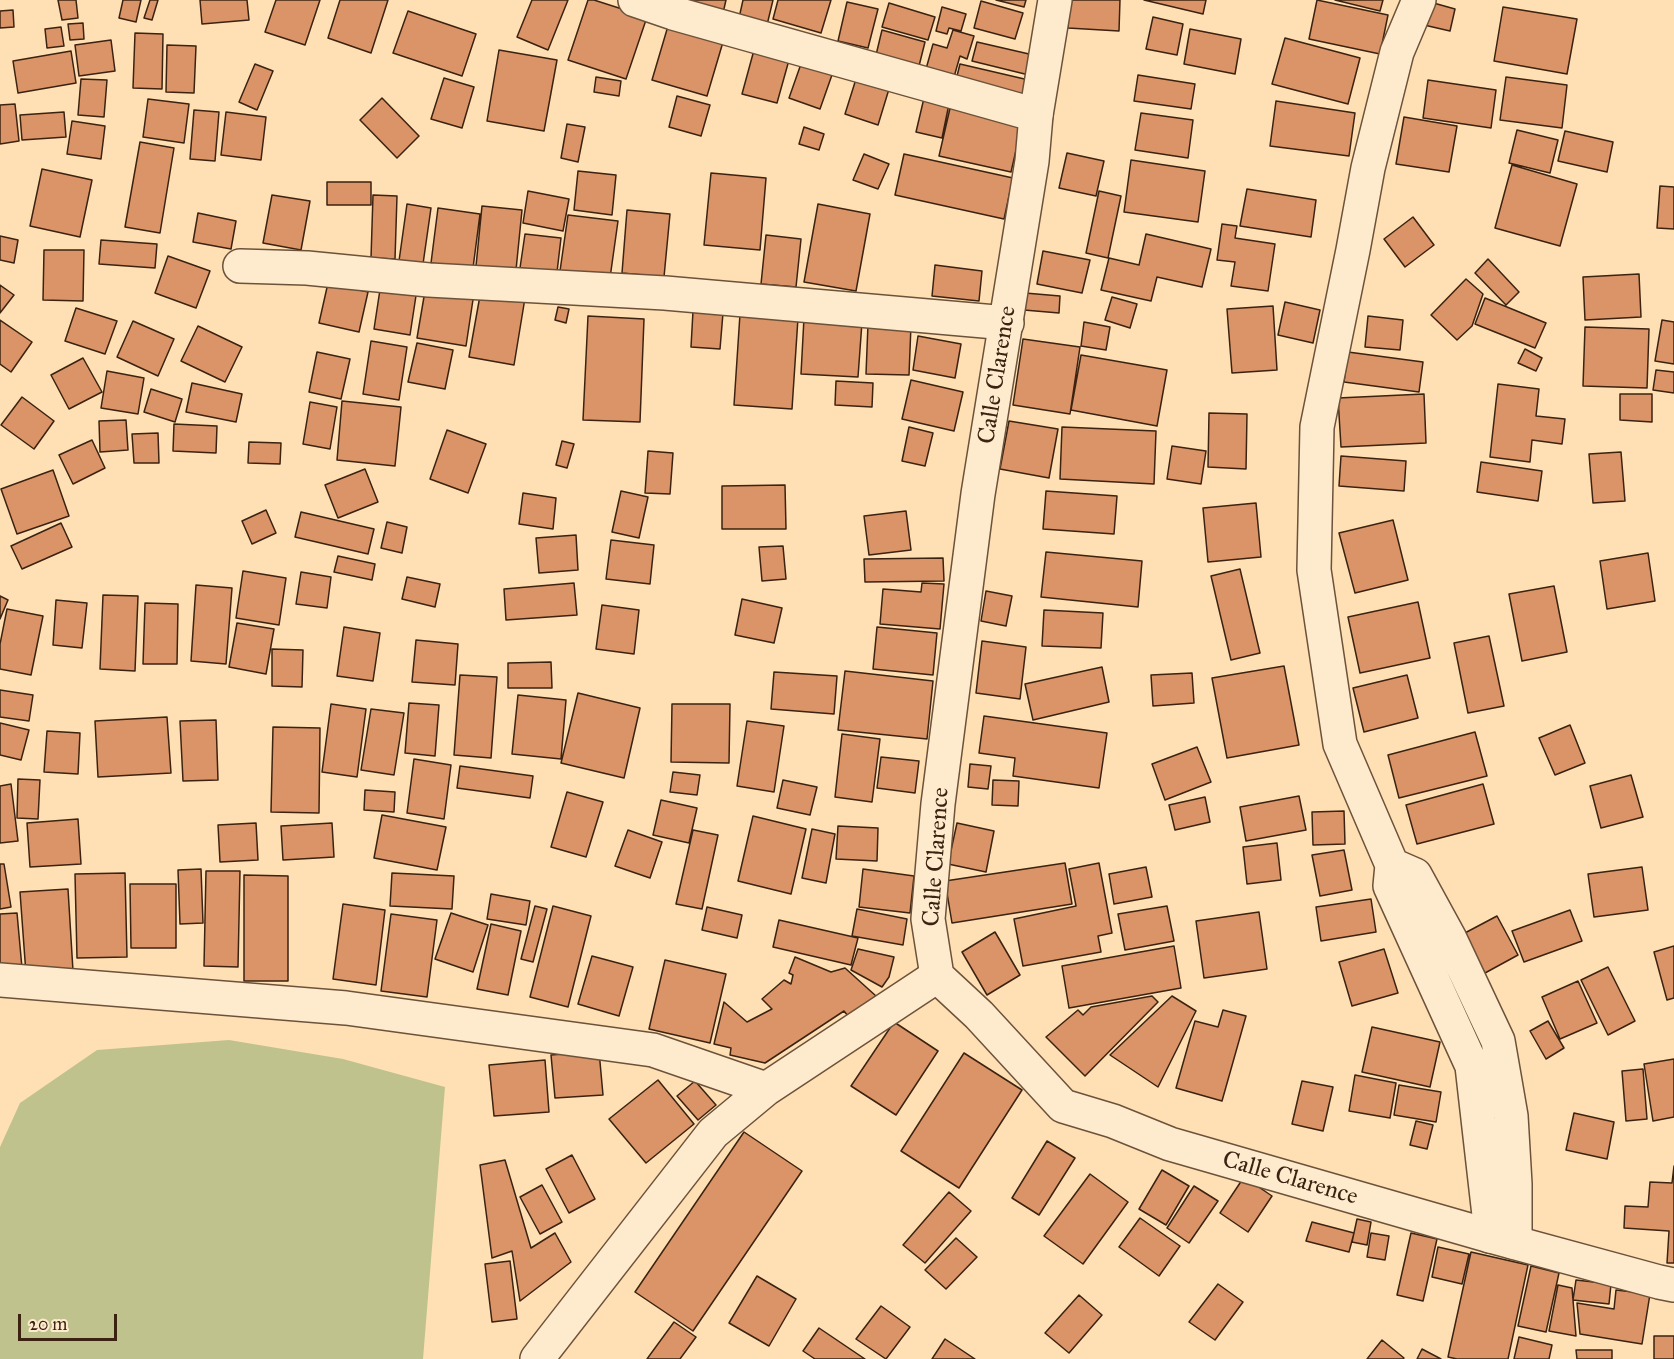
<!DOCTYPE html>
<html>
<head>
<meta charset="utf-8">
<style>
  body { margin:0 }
  #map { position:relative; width:1674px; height:1359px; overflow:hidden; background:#fee0b4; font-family:"IM FELL Great Primer",serif }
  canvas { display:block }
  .scale { position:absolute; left:18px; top:1314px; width:99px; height:27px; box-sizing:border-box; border:3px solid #3b2211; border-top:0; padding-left:8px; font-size:18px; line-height:21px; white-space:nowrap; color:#3b2211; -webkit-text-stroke:4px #feebce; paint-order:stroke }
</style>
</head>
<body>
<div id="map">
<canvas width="1674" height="1359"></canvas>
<div class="scale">20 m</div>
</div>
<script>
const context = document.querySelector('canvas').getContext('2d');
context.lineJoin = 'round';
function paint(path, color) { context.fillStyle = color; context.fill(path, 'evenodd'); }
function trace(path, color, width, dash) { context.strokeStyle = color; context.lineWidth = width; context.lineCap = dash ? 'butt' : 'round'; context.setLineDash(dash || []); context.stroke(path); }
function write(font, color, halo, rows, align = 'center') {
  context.font = font + ' "IM FELL Great Primer",serif'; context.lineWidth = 4.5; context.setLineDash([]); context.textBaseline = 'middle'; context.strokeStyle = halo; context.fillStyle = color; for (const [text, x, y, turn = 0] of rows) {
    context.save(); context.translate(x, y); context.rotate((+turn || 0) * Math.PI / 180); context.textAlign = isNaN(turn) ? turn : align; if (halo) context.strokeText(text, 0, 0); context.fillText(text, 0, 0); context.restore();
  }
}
paint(new Path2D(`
  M229,1040l114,19 102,28 -22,272h-423v-212l20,-44 77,-53z`), '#c0c28d');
const building = new Path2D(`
  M58,0h18l2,18 -16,2z
  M123,0h18l-5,22 -17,-4z
  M150,0h8l-6,20 -8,-2z
  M200,0h47l2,20 -47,4z
  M276,0h44l-15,45 -40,-13z
  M340,0h48l-17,53 -43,-15z
  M532,0h36l-20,50 -31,-13z
  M588,0h6l53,17 -21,62 -58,-19z
  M686,0h40l-3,13z
  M743,0h30l-6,25 -28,-7z
  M778,0h53l-10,33 -48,-14z
  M996,0h30l-2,7z
  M1069,0h51l-1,31 -51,-3z
  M1144,0h62l-3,14z
  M1317,0l71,15 -8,39 -71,-15z
  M1335,0h48l-3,11z
  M981,1l42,12 -8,26 -41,-11z
  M847,2l31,7 -10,39 -30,-7z
  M1430,2l25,7 -5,22 -26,-6z
  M889,3l46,14 -7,23 -46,-13z
  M942,7l24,7 -5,17 -12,-3 -2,6 -11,-3z
  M1503,7l74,12 -10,55 -73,-13z
  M13,10l1,17 -14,1v-17z
  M408,11l68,23 -14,42 -69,-23z
  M1153,17l30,7 -6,31 -31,-6z
  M83,23l1,16 -14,1 -2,-16z
  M668,26l55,16 -16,54 -55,-16z
  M61,27l3,19 -17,2 -2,-19z
  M1190,29l51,10 -6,35 -51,-10z
  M882,30l43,12 -6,24 -43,-11z
  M953,30l21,6 -7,23 -7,-3 -6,21 -28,-8 7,-25 14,4z
  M135,33l28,1 -1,55 -29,-1z
  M1285,38l75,20 -12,46 -76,-20z
  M111,40l4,31 -36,5 -4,-31z
  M977,42l65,15 -5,20 -65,-16z
  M167,45l29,1 -2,47 -28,-1z
  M499,50l58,10 -13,71 -57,-10z
  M754,50l35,10 -12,43 -35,-9z
  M71,51l5,32 -58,10 -5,-32z
  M802,61l31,11 -13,37 -31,-11z
  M255,64l18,7 -16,39 -18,-8z
  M960,64l73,17 -5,20 -73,-17z
  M1138,75l57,9 -4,25 -57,-8z
  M596,77l25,4 -2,15 -25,-4z
  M1506,77l61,8 -5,43 -62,-8z
  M444,78l30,9 -12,41 -31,-9z
  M81,79l26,1 -3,37 -26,-2z
  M856,79l33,10 -11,36 -33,-11z
  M1428,80l68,10 -5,38 -68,-10z
  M677,96l33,9 -9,31 -32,-9z
  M382,98l37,38 -22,22 -37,-38z
  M924,98l25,6 -7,34 -26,-6z
  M148,99l41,5 -5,39 -41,-6z
  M1276,101l79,12 -6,43 -79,-10z
  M15,104l4,37 -19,3v-39z
  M951,104l72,16 -12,52 -72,-16z
  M194,110l25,2 -4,49 -25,-2z
  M64,112l2,25 -44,3 -2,-25z
  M226,112l40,5 -5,43 -40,-5z
  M1141,113l52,7 -5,38 -53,-8z
  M1404,117l53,9 -8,46 -53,-8z
  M72,121l33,5 -4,33 -34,-5z
  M567,124l18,3 -7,35 -17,-4z
  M804,127l20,7 -5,16 -20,-6z
  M1517,130l41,10 -8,33 -41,-10z
  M1565,131l48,11 -6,30 -49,-11z
  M140,142l34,6 -14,85 -35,-6z
  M1067,153l37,8 -8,35 -37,-8z
  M864,154l25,10 -11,25 -25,-9z
  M904,154l109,24 -9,41 -109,-24z
  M1131,160l74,11 -7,51 -74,-10z
  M1512,165l65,19 -17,62 -65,-18z
  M42,169l50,11 -12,57 -50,-11z
  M578,171l38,4 -4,40 -38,-5z
  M711,173l55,5 -6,72 -56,-5z
  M327,182h44v23h-44z
  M1660,186l14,1v42l-17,-1z
  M1247,189l69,11 -5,37 -71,-11z
  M528,191l41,8 -6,32 -40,-8z
  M1099,191l22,5 -13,62 -22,-5z
  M272,195l38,6 -9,49 -38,-7z
  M373,195l24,1 -2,63 -24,-1z
  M407,204l24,4 -8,56 -24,-3z
  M818,204l52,10 -14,77 -52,-9z
  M482,206l40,4 -6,60 -40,-4z
  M438,208l42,6 -7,54 -42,-5z
  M627,210l43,4 -6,63 -42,-4z
  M198,213l38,8 -5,28 -38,-7z
  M568,215l50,6 -8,57 -50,-7z
  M1413,217l21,28 -29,22 -21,-28z
  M1222,224l15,2 -2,12 40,6 -7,47 -37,-5 4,-24 -18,-2z
  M525,234l36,4 -4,34 -37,-4z
  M1146,234l65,15 -9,38 -45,-10 -6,24 -50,-11 8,-32 30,7z
  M766,235l35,4 -5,48 -35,-3z
  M0,236l18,4 -4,23 -14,-3z
  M101,240l56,4 -2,24 -56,-4z
  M44,250h40l-1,51 -40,-1z
  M1043,251l47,9 -8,33 -45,-9z
  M168,256l42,15 -14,37 -41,-15z
  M1488,259l31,33 -13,13 -31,-32z
  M935,265l47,6 -3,30 -47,-5z
  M1639,274l2,43 -56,3 -2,-43z
  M1466,279l17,15 -11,32 -15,14 -26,-25z
  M328,283l40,9 -9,40 -40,-9z
  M381,283l36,6 -7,46 -36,-6z
  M0,285l14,10 -14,18z
  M426,285l48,8 -8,53 -49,-8z
  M481,290l44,8 -11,67 -45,-8z
  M1025,293l35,3 -1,17 -35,-3z
  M1112,297l25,7 -7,24 -25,-8z
  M1485,298l61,25 -11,25 -60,-24z
  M1285,302l35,8 -7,33 -35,-8z
  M1273,306l4,64 -45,3 -5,-64z
  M558,307l11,2 -3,14 -11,-3z
  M76,308l41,13 -12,33 -40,-13z
  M693,311l30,2 -3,36 -29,-2z
  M740,314l58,4 -6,91 -58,-4z
  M588,316l56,3 -4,103 -57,-2z
  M1368,316l35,4 -3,30 -35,-3z
  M804,318l58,4 -4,55 -57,-3z
  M0,320l32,22 -21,30 -11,-8z
  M1662,320l12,2v42l-19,-3z
  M133,321l41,18 -16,37 -41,-19z
  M1084,322l26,5 -4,23 -25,-4z
  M868,324l43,1 -2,50 -43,-1z
  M198,326l44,21 -17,35 -44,-21z
  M1585,327l64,2 -2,59 -64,-2z
  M918,336l43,8 -6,34 -42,-8z
  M1023,339l57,8 -10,67 -57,-9z
  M371,341l36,6 -8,53 -36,-6z
  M417,343l36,7 -8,39 -37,-7z
  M1525,349l17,9 -6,13 -18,-8z
  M317,352l33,7 -9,40 -32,-7z
  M1348,352l75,10 -4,30 -75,-10z
  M1081,355l86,15 -10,56 -86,-16z
  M83,358l19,34 -33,17 -18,-34z
  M1656,370l18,2v21l-21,-3z
  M107,371l37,7 -6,36 -37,-6z
  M911,380l52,12 -9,39 -52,-12z
  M836,381l37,2 -1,24 -37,-2z
  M192,383l50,11 -6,28 -50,-10z
  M1498,384l41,5 -3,27 29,3 -3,25 -30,-4 -2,22 -40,-5z
  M151,389l31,10 -7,23 -31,-10z
  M1424,394l2,49 -85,4 -3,-49z
  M1620,394h32v28l-32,-2z
  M22,397l32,24 -20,28 -33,-24z
  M342,401l59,6 -6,59 -58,-6z
  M310,402l27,5 -7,42 -27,-5z
  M1209,413l38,1 -1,55 -38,-2z
  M126,420l2,30 -28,2 -1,-31z
  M1009,421l49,8 -9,49 -49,-9z
  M174,424l43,2 -1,27 -43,-2z
  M909,427l24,6 -8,33 -23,-5z
  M1062,427l94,4 -2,53 -94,-5z
  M447,430l39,14 -18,49 -38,-14z
  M158,433l1,30h-25l-2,-29z
  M92,440l13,28 -32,16 -14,-29z
  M562,441l12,3 -7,24 -11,-3z
  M249,442l32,1 -1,21 -32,-1z
  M1172,446l34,5 -5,33 -34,-5z
  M648,451l25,2 -3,41 -25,-1z
  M1621,452l4,49 -32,2 -4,-49z
  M1341,456l65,5 -2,30 -65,-5z
  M1481,462l61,9 -4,30 -61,-9z
  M365,469l13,33 -40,16 -13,-33z
  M53,470l16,46 -52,18 -16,-45z
  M785,485l1,44h-64v-43z
  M621,491l27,6 -9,41 -27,-6z
  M1046,491l71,5 -3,38 -71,-5z
  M523,493l33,5 -3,31 -34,-5z
  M1256,503l5,54 -53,5 -5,-54z
  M266,510l10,23 -24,11 -10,-23z
  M906,511l5,39 -42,5 -5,-39z
  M301,512l73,17 -6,25 -73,-17z
  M1393,520l15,60 -53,13 -16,-60z
  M387,522l20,5 -5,26 -21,-5z
  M61,523l11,24 -50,22 -11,-23z
  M576,535l2,35 -39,3 -3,-35z
  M611,540l43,5 -4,39 -44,-5z
  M783,546l3,33 -24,2 -3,-34z
  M1046,552l96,9 -4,46 -97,-10z
  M1648,553l7,48 -48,8 -7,-48z
  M338,556l37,8 -3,16 -38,-8z
  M943,558l1,23 -79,1 -1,-23z
  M1240,569l20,84 -29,7 -20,-84z
  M243,571l43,7 -7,47 -43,-7z
  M301,572l30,5 -4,31 -31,-4z
  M407,577l33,7 -5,23 -33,-8z
  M574,583l3,32 -71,5 -2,-31z
  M922,583l22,1 -4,45 -60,-5 3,-35 38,3z
  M196,585l36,3 -6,76 -35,-3z
  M1554,586l13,66 -45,9 -13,-67z
  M986,591l26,5 -6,30 -25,-5z
  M103,595l35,1 -3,75 -35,-2z
  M0,596l8,4 -8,19z
  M742,599l40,9 -8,35 -39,-8z
  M56,600l31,3 -5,45 -29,-3z
  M1418,602l12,56 -70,15 -12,-56z
  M145,603l33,1 -1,60h-34z
  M602,605l37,5 -5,44 -38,-5z
  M7,609l36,7 -12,59 -31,-6v-25z
  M1044,610l59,3 -2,35 -59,-2z
  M237,623l37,6 -8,45 -37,-7z
  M344,627l36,6 -7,48 -36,-5z
  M877,627l60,6 -4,42 -60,-6z
  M1489,636l15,70 -36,7 -14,-70z
  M416,640l42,4 -3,41 -43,-3z
  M982,641l44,6 -6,52 -44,-6z
  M272,649l31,1 -1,37 -30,-1z
  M551,662l1,26h-44v-25z
  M1284,666l15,79 -72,13 -15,-80z
  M1102,667l7,35 -76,18 -8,-36z
  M845,671l88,10 -6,58 -89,-9z
  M774,672l63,4 -3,38 -63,-5z
  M1192,673l2,30 -41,3 -2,-31z
  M460,675l37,2 -6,81 -37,-3z
  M1407,675l11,43 -54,14 -11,-44z
  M0,690l33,5 -4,26 -29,-4z
  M578,693l62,15 -16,70 -63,-15z
  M518,695l48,5 -5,59 -49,-5z
  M409,703l30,2 -4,51 -30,-3z
  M331,704l35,5 -9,68 -35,-5z
  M672,704h58l-1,59 -58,-1z
  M371,709l33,4 -10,62 -33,-5z
  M984,716l123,17 -8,55 -86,-12 2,-18 -36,-5z
  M167,717l4,56 -73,4 -3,-56z
  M216,720l2,60 -35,1 -3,-60z
  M747,721l37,5 -10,66 -37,-6z
  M0,723l29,7 -8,30 -21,-5z
  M1570,725l15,38 -30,12 -16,-37z
  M273,727l47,1 -1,85 -48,-1z
  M47,731l33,2 -2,41 -34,-2z
  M1475,732l12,44 -88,22 -11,-43z
  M842,734l38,5 -8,63 -37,-5z
  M1197,747l14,35 -46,18 -13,-36z
  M881,757l38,4 -4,32 -38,-5z
  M414,759l37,6 -7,54 -37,-6z
  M970,764l21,2 -3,23 -20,-2z
  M460,766l73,10 -3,22 -73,-10z
  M673,772l27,3 -3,20 -27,-3z
  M1631,775l12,42 -42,11 -11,-42z
  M18,779l22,1 -2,39 -21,-1z
  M783,780l34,7 -7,28 -33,-7z
  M993,780l26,1 -1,25 -26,-1z
  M11,784l7,57 -18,2v-57z
  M1483,784l11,40 -77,20 -11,-39z
  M365,790l30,2 -1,20 -30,-2z
  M567,792l36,10 -17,55 -35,-10z
  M1299,796l7,34 -60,11 -6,-34z
  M1205,797l5,25 -35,8 -6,-25z
  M661,800l36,8 -8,35 -36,-8z
  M1344,811l1,33 -32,1 -1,-33z
  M382,815l64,12 -9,43 -63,-12z
  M753,816l53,13 -15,65 -53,-13z
  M78,819l3,45 -51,3 -3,-44z
  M256,823l2,37 -38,2 -2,-37z
  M332,823l2,34 -51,3 -2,-34z
  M957,823l37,8 -8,41 -38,-8z
  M838,826l40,2 -1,33 -41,-2z
  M812,829l23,5 -9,49 -24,-5z
  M628,830l34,12 -12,36 -35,-12z
  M693,830l25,5 -16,74 -26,-5z
  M1277,843l4,37 -34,4 -4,-37z
  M1344,850l8,40 -32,6 -8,-41z
  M1065,863l7,41 -120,19 -7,-42z
  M1099,863l13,70 -14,3 3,16 -78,14 -9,-47 62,-13 -7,-37z
  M0,864h4l7,43 -11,2z
  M1146,867l6,30 -38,7 -5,-30z
  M1642,867l6,43 -54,7 -6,-43z
  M201,869l2,54 -23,1 -2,-54z
  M863,869l51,7 -4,37 -51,-6z
  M206,871h34l-2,96 -34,-1z
  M125,873l2,84 -50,1 -2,-84z
  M392,873l62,3 -2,33 -62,-3z
  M244,875l44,1v105h-44z
  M130,884h46v64h-45z
  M68,889l5,82 -47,3 -6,-82z
  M491,894l39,7 -4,24 -39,-6z
  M1371,899l5,33 -55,9 -5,-34z
  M343,904l42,6 -9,75 -43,-6z
  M535,906l12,3 -14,53 -12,-3z
  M553,906l38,10 -23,91 -38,-10z
  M1167,906l7,35 -49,9 -7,-36z
  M707,907l35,8 -5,23 -35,-8z
  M857,909l50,10 -4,26 -51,-9z
  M1570,910l12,31 -58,21 -12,-31z
  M1259,912l8,57 -63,9 -8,-57z
  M17,913l5,55 -22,3v-57z
  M451,913l37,12 -15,47 -38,-13z
  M391,914l46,6 -10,77 -46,-6z
  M1497,916l21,39 -33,18 -22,-39z
  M779,920l79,18 -7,27 -78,-18z
  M491,924l30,7 -13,64 -31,-6z
  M995,932l25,43 -33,20 -25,-43z
  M1174,946l7,42 -112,20 -7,-42z
  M1674,946v52l-7,2 -13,-48z
  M858,949l36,8 -5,20 -7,10 -31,-17z
  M1384,949l14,44 -46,13 -13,-44z
  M592,956l41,11 -14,49 -41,-12z
  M795,957l36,15 14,-4 31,28 -28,20 -4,-5 -79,52 -35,-8 1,-7 -17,-4 10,-42 23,20 25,-13 -10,-10 22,-19 7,4 2,-9 -4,-2z
  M665,960l61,14 -16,69 -61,-14z
  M1608,967l27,54 -27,14 -27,-55z
  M1578,981l19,42 -37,16 -18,-42z
  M1152,996l6,6 -73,74 -39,-39 32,-27 5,5 8,-8z
  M1172,996l24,15 -38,76 -48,-32z
  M1223,1010l23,6 -24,85 -46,-13 19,-67 23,6z
  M1548,1021l16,27 -18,11 -16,-28z
  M894,1022l44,29 -42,64 -45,-29z
  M1372,1027l68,15 -10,45 -68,-15z
  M599,1051l4,44 -48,3 -4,-43z
  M964,1053l58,37 -63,98 -58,-37z
  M1674,1059v58l-21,4 -9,-57z
  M545,1060l4,52 -55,4 -5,-51z
  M1643,1069l4,50 -21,2 -4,-50z
  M1355,1075l41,8 -6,35 -41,-7z
  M658,1080l36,44 -48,39 -37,-44z
  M695,1081l21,24 -18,15 -21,-24z
  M1302,1081l31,6 -10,44 -31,-7z
  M1399,1085l42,7 -5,30 -42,-7z
  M1574,1113l40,9 -7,37 -41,-9z
  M1416,1121l17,4 -6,24 -17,-4z
  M744,1132l58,39 -109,160 -58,-39z
  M1047,1141l28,17 -36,57 -27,-17z
  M572,1155l23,44 -26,14 -23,-44z
  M505,1160l26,88 24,-15 16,29 -51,39 -8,-50 -20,7 -12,-93z
  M1674,1166v97h-7l2,-32 -45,-3 1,-22 23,1 2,-25 22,1z
  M1162,1170l27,16 -23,39 -27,-16z
  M1090,1174l38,28 -45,62 -39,-28z
  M1244,1177l28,19 -24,36 -28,-19z
  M542,1185l20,37 -22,12 -20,-37z
  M1194,1186l24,15 -29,42 -22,-15z
  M949,1192l22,19 -46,52 -22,-18z
  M1140,1218l40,28 -21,30 -40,-29z
  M1357,1219l14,3 -4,23 -15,-3z
  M1312,1222l42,11 -5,19 -43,-11z
  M1371,1233l18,3 -4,24 -18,-3z
  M1411,1233l26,6 -14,62 -26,-6z
  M956,1238l21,19 -31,32 -21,-19z
  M1438,1247l31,7 -7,30 -30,-7z
  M1471,1252l57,13 -20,94h-51l-9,-2z
  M510,1261l7,58 -25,3 -7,-58z
  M1531,1266l28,7 -13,59 -28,-6z
  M757,1276l39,23 -27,47 -40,-23z
  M1576,1280l35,4 -2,20 -36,-4z
  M1218,1284l25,18 -28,38 -26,-18z
  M1558,1285l14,3 4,48 -27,-5z
  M1616,1290l34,4 -8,50 -62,-10 -3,-31 37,6z
  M1079,1295l23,20 -33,38 -24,-20z
  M881,1306l29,21 -24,32 -30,-20z
  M674,1322l22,15 -16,22h-33z
  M819,1328l46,31h-50l-12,-8z
  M1654,1336h20v23h-20z
  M1519,1337l33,8 -3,14h-35z
  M945,1339l30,20h-43z
  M1382,1340l22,18 -1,1h-36z
  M1422,1349l19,10h-24z
  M1576,1350h36v9h-35z`);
paint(building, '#da9467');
trace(building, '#3b2211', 1.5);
const minor = new Path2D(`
  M635,0l38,13 363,102
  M1419,0l-22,52 -29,116 -15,82 -36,177 -3,143 26,174 52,121 -2,21 82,180 18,158v12
  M240,266l67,2 122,12 236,13 342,30
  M1392,865l23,10 35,64 48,102 13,75 4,68v48l-2,10
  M0,980l346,28 307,42 113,39
  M537,1359l176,-226 53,-44 171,-113`);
const tertiary = new Path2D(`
  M1055,0l-19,115 -4,46 -54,333 -40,310 -10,115 9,57 42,39 84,91 50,15 57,23 320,92 169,46 15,3`);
trace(minor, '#6c523a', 36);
trace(tertiary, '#6c523a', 36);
trace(minor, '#feebce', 33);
trace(tertiary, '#feebce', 33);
write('24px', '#3b2211', '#feebce', [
  ["Calle Clarence",998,375,-81],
  ["Calle Clarence",937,857,-86],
  ["Calle Clarence",1290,1179,16]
]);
</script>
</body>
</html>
